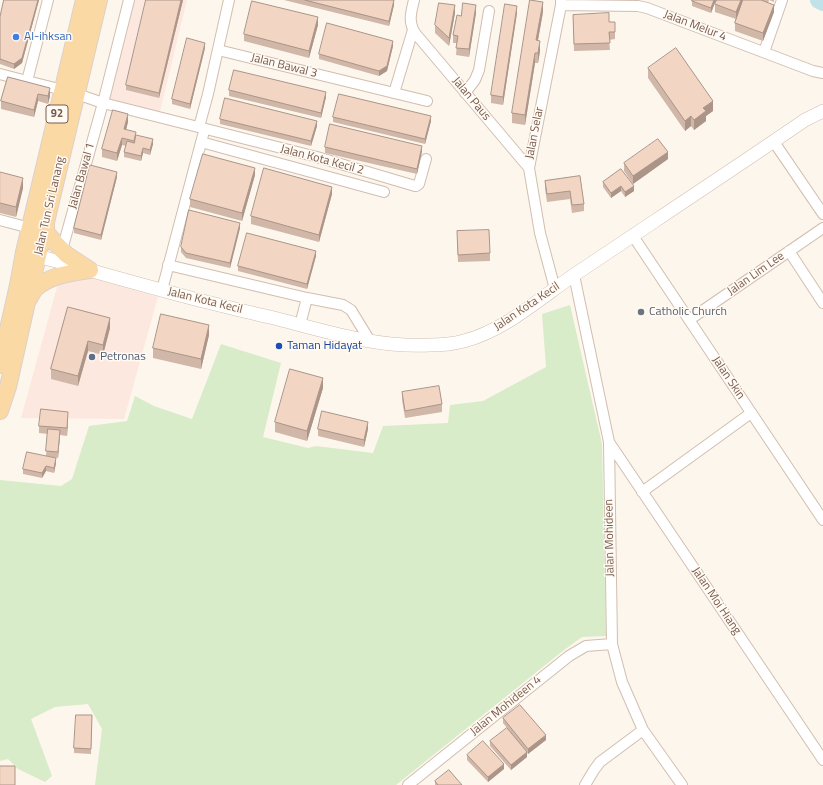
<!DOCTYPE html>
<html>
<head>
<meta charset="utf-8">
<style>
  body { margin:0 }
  canvas { display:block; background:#fdf6ec }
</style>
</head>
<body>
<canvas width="823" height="785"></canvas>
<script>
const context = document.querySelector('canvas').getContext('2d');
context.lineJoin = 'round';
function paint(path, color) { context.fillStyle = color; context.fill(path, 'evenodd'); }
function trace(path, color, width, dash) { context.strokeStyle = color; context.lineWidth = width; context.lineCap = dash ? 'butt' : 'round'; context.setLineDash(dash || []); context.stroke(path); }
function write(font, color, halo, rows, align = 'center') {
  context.font = font + ' "Titillium Web",sans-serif'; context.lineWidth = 3; context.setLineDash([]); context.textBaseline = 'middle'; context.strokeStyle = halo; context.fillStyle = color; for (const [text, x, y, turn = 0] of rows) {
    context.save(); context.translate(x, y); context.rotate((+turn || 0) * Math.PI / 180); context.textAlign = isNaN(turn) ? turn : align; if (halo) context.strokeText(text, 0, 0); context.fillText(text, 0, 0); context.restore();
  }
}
paint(new Path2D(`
  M125,0h62l-29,120 -60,-14z
  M92,278l66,19 -34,122 -103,-1 38,-138z`), '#fde8e0');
paint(new Path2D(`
  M570,305l32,139 4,192 -24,1 -18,13 -168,135h-301l7,-56 -14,-25 -33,3 -24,12 21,57 -7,6 -27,-13 -10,-10 -8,2v-281l61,6 11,-7 17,-53 38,-5 8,-25 19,10 38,13 29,-75 60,19 -18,74 45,11 8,-2 57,7 10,-27 65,-3 2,-18 33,-4 63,-34 -4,-53z`), '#d8ecc9');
trace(new Path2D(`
  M819,0l4,2`), '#bfe3e8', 18);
const minor = new Path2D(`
  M48,0l-21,81 36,9
  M414,0c-3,12 -6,22 1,33l114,135
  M561,5l77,1 9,2 166,63 10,2
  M218,50l209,51
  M764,52l18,-52
  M0,74l27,7
  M394,93l19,-63
  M465,93l10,-13 4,-10 10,-59
  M77,94l26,9 214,54 98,29h1l3,-2 7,-25
  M199,127l9,-33 21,-94
  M201,142l183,50
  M774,142l49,72
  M0,220l30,8
  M633,236l190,284
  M62,250l41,-147 26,-103
  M789,251l34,52
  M168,265l139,33 36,7 8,5 19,31
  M574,275l35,167 3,202 10,38 21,48 39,55
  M555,289l-15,-56 -11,-65 32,-163v-5
  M162,290l41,-155
  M689,320l134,-92
  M300,325l7,-27
  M609,442l214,318
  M642,492l109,-79
  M408,785l161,-129 17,-10 26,-2
  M585,785l9,-15 6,-8 43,-32`);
const tertiary = new Path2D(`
  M30,254c53,14 107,30 161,44 28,7 55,14 83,20 50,13 104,30 156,27 11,0 23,-1 34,-4 42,-11 77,-44 113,-68 76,-51 152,-101 228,-153l18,-9`);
const primary = new Path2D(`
  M46,221v11l9,11 12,12 23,15
  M29,299c2,-4 4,-8 7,-11 14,-13 35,-15 54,-18
  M0,365l18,-80 6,-33 60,-252
  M0,411l8,-24 19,-85 72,-302`);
trace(minor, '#d1beb0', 12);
trace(tertiary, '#d1beb0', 14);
trace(primary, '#dad1cd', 18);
trace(minor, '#fff', 10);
trace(tertiary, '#fff', 13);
trace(primary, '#fbd9a5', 16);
paint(new Path2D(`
  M4,0h35l-17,63 -8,6 -14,-5v-47z
  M183,0l-24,98 -33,-8v-5z
  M284,0h110v5l-5,21z
  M692,0h24l-5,13 -19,-7z
  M717,0h57v2l-5,-2 -1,3 6,9 -11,29 -28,-10v-8l1,-4 -21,-7v-8z
  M543,12l-5,29 2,10 -2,12h-3l-10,62 -13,-2v-10z
  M455,13l-6,33 -14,-13v-8z
  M476,13l-7,44 -13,-2 1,-12h-4v-8l8,-19z
  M517,13l-14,92 -12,-2v-8z
  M573,22h36l6,10v7l-6,1 1,10 -36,1z
  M318,25l-9,33 -65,-17v-7z
  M393,46l-6,25 -8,5 -60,-17v-5z
  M205,48l-15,61 -18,-5v-5z
  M648,68l65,43 -7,5v5l-12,9 -3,-4 -6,5 -37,-53z
  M8,77l42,19 -2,8 -10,-3 -4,16 -33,-8v-8z
  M229,90l97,7 -5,21 -92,-22z
  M333,117l98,4 -6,23 -92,-22z
  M220,119l97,7 -6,20 -91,-22z
  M128,122l-2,8 27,14 -3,11 -7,-2 -2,8 -17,-4v-5l2,-6 -4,-1 -5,16 -15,-4v-8z
  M325,147l97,4 -5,23 -92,-21z
  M668,159l-35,25 -9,-13v-8z
  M621,169l13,22 -9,6 -4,-6 -10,7 -8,-11v-5z
  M0,172l23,16 -7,29 -16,-4z
  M255,175l-13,46 -52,-14v-8z
  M580,176l4,28v7l-12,2 -2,-14 -23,3 -2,-13v-8z
  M117,177l-16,63 -27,-7v-5z
  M332,194l-13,48 -68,-18v-8z
  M240,228l-10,40 -44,-10 -5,-6v-5z
  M457,239l33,14v8l-32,1z
  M316,256l-9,33 -69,-18v-5z
  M68,307l42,21 -7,27 -15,-4 -10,35 -27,-7v-10z
  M209,335l-8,34 -48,-11v-10z
  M323,388l-16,53 -32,-9v-10z
  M402,392l40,12v8l-37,6 -3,-18z
  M68,420l-1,16 -7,-1 -2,23 -12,-2 2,-22 -9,-1v-7z
  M318,429h50l-4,18 -46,-11z
  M56,463l-2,10 -8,-2 -4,7 -19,-4v-5z
  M92,715l-1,39 -17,-1v-5z
  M503,718l43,22 -18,14 -25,-31z
  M490,741l37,16 -16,13 -21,-24z
  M467,755l37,14 -16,13 -21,-22z
  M435,781l27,4h-27z`), '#d1b7a8');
paint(new Path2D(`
  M38,0h1l-17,63 -8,6v-5z
  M181,0h2l-24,98v-5z
  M394,0v5l-5,21v-5z
  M714,0h2l-5,13v-5z
  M741,0h2l-7,20v-8z
  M543,2v10l-7,38v-10z
  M455,5v8l-6,33v-8z
  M476,5v8l-7,44v-8z
  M774,5v7l-11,29v-8z
  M517,6v7l-14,92v-8z
  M318,17v8l-9,33v-7z
  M393,41v5l-6,25 -8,5v-5z
  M540,41v10l-2,12v-10z
  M205,43v5l-15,61v-5z
  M535,53v10l-10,62v-10z
  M50,88v8l-2,8v-8z
  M326,92v5l-5,21v-5z
  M38,94v7l-4,16v-7z
  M713,101v10l-7,5v5l-12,9v-10l9,-12z
  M128,114v8l-4,15v-8z
  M431,116v5l-6,23v-5z
  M691,116v10l-6,5v-10z
  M317,121v5l-6,20v-5z
  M122,138v7l-5,16v-8z
  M153,139v5l-3,11v-5z
  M422,146v5l-5,23v-5z
  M143,148v5l-2,8v-5z
  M668,152v7l-35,25v-8z
  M255,168v7l-13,46v-8z
  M117,172v5l-16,63v-5z
  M23,178v10l-7,29v-10z
  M621,186v5l-10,7v-5z
  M634,186v5l-9,6v-5z
  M332,187v7l-13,48v-7z
  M240,223v5l-10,40v-5z
  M316,251v5l-9,33v-5z
  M110,318v10l-7,27v-10z
  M209,325v10l-8,34v-10z
  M88,341v10l-10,35v-10z
  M323,378v10l-16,53v-10z
  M68,412v8l-1,16v-8z
  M368,422v7l-4,18v-7z
  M60,430v5l-2,23v-6z
  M56,458v5l-2,10v-5z
  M46,466v5l-4,7v-5z
  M546,735v5l-18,14v-5z
  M527,752v5l-16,13v-5z
  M504,764v5l-16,13v-5z`), '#aa9588');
const building = new Path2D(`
  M4,0h34l-16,58 -8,6 -14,-5v-42z
  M146,0h35l-22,93 -33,-8z
  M305,0h89l-5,21z
  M530,0l13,2 -7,38 4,1 -2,12h-3l-10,62 -13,-2z
  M692,0h22l-3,8 -19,-7z
  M717,0h24l-5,12 -21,-8z
  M743,0h18l13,5 -11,28 -28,-10z
  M252,1l66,16 -9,34 -65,-17z
  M439,3l16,2 -6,33 -14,-13z
  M463,3l13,2 -7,44 -13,-1 2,-12 -5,-1 4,-20 4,1z
  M505,4l12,2 -14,91 -12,-2z
  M609,13v9h6v10h-6l1,11 -36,1 -1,-29z
  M327,23l66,18 -6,25 -8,5 -60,-17z
  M187,38l18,5 -15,61 -18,-5z
  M676,48l37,53 -10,7 3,3 -12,9 -3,-4 -6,5 -37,-53z
  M234,70l92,22 -5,21 -92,-23z
  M8,77l42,11 -2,8 -10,-2 -4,16 -33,-9z
  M339,94l92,22 -6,23 -92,-22z
  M225,98l92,23 -6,20 -91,-22z
  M113,110l15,4 -4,15 12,3 -2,9 -12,-3 -5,15 -15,-4z
  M330,124l92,22 -5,23 -92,-22z
  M136,135l17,4 -3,11 -7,-2 -2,8 -17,-4 3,-11 7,2z
  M658,139l10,13 -35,24 -9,-13z
  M203,154l52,14 -13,45 -52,-14z
  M90,165l27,7 -16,63 -27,-7z
  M264,168l68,19 -13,48 -68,-19z
  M621,169l13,17 -9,6 -4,-6 -10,7 -8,-11z
  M0,172l23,6 -7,29 -16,-4z
  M580,176l4,28 -12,1 -2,-14 -23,3 -2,-13z
  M189,210l51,13 -10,40 -44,-10 -5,-6z
  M489,230l1,23 -32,2 -1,-24z
  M247,233l69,18 -9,33 -69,-18z
  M68,307l42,11 -7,27 -15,-4 -10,35 -27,-7z
  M161,314l48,11 -8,34 -48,-11z
  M290,369l33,9 -16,53 -32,-9z
  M439,386l3,18 -37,7 -3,-19z
  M41,409l27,3 -1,16 -28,-2z
  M322,411l46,11 -4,18 -46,-11z
  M48,429l12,1 -2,22 -12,-1z
  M27,452l29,6 -2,10 -8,-2 -4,7 -19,-4z
  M520,705l26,30 -18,14 -25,-31z
  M76,715h16l-1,34 -17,-1z
  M507,728l20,24 -16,13 -21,-24z
  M483,741l21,23 -16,13 -21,-22z
  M0,766h15v19h-15z
  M449,770l13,15h-24l-3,-4z`);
paint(building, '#f3d5c3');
trace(building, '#aa9588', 1);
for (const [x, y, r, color] of [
  [16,37,4,"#3f7fe0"],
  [641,312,4,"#6b7280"],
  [279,346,4,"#1a4fb4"],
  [92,357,4,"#5c6f8a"]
]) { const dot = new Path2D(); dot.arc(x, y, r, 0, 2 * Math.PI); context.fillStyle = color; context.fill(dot); trace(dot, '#fffaf3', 1.5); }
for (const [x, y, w] of [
  [57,114,22]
]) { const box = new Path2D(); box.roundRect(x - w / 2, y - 9, w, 18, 3); context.fillStyle = '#fffaf3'; context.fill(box); trace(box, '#7a5c4d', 1); }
write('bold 11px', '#7a5c4d', null, [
  ["92",57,114]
]);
write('12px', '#7a5c4d', '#fffaf3', [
  ["Jalan Melur 4",695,26,21],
  ["Jalan Bawal 3",284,66,14],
  ["Jalan Paus",471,99,50],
  ["Jalan Selar",535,133,-79],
  ["Jalan Kota Kecil 2",322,160,15],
  ["Jalan Bawal 1",82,176,-74],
  ["Jalan Tun Sri Lanang",50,206,-77],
  ["Jalan Lim Lee",756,274,-35],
  ["Jalan Kota Kecil",205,301,14],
  ["Jalan Kota Kecil",527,307,-34],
  ["Jalan Skin",728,378,56],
  ["Jalan Mohideen",610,538,-91],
  ["Jalan Moi Hiang",716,601,56],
  ["Jalan Mohideen 4",506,706,-39]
]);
write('12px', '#366cbe', '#fffaf3', [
  ["Al-ihksan",24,37]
], 'left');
write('12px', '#5b616d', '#fffaf3', [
  ["Catholic Church",649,312]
], 'left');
write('12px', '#164399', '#fffaf3', [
  ["Taman Hidayat",287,346]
], 'left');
write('12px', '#4e5e75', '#fffaf3', [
  ["Petronas",100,357]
], 'left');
</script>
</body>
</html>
